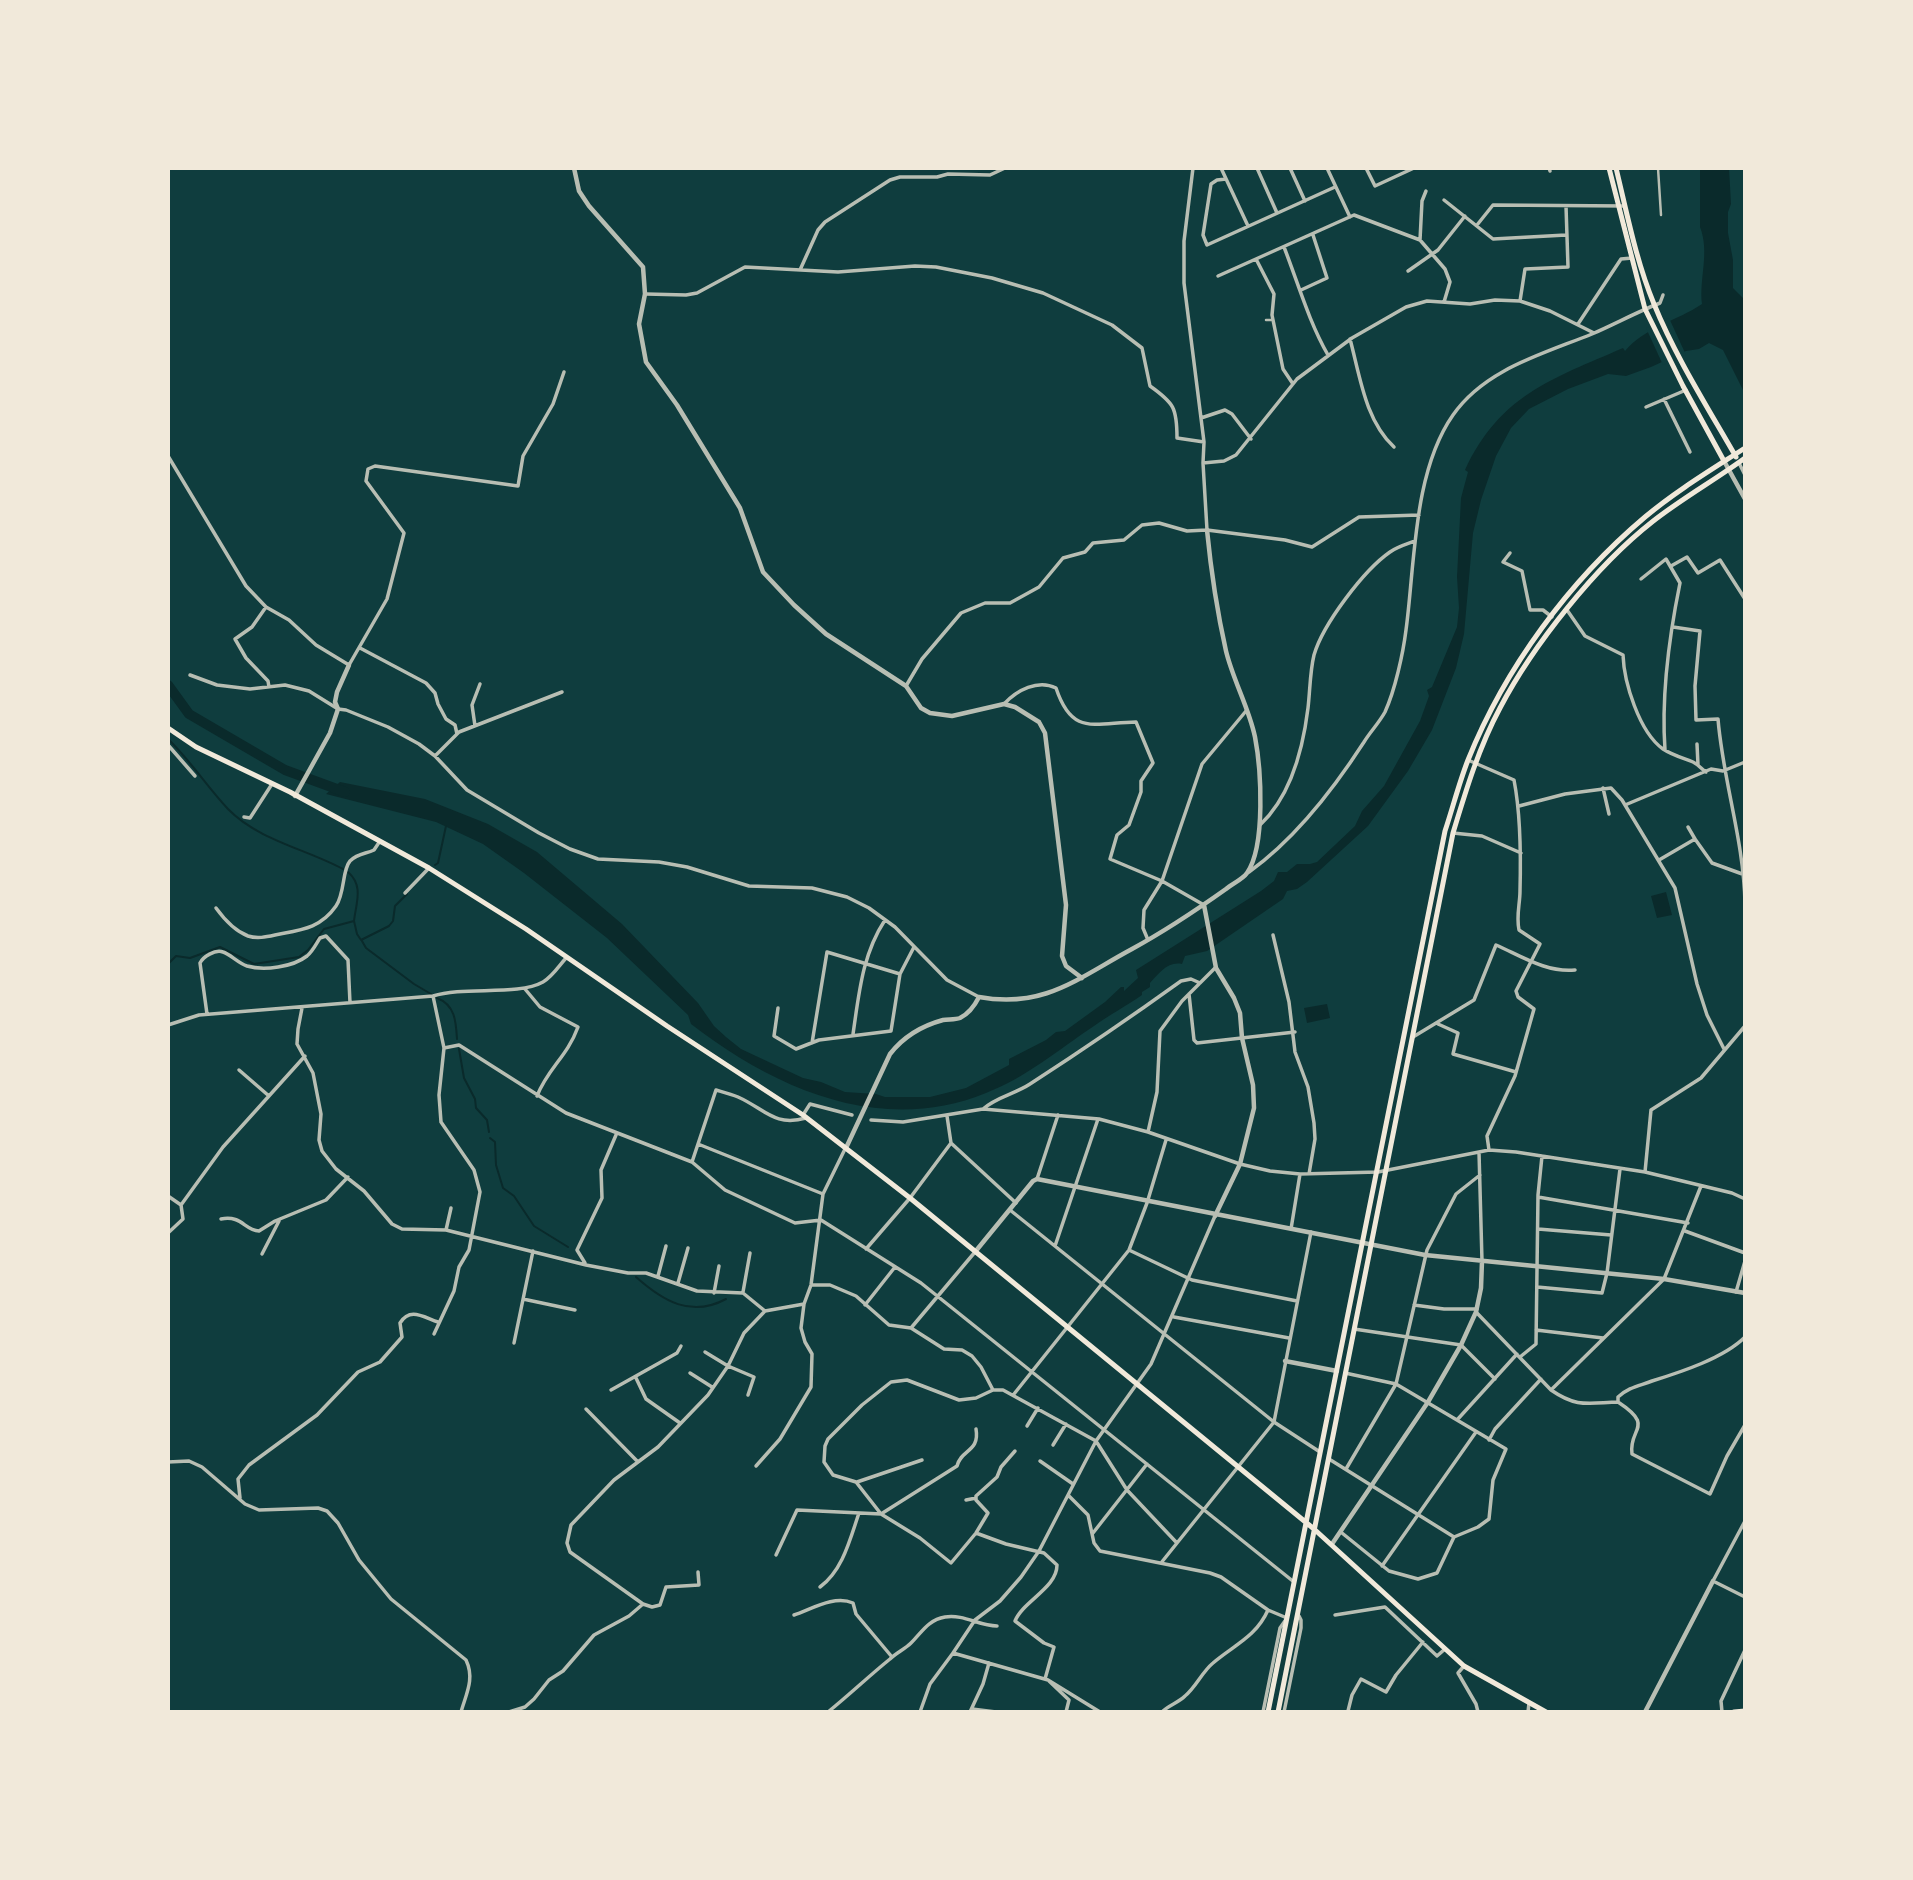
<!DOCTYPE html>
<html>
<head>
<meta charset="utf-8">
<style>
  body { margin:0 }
  #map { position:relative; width:1913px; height:1880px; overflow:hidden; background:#0f3d3e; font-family:"Roboto Condensed",sans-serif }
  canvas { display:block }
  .frame { position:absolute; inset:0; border:170px solid #f1e9da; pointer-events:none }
</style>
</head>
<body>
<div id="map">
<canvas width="1913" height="1880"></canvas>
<div class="frame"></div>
</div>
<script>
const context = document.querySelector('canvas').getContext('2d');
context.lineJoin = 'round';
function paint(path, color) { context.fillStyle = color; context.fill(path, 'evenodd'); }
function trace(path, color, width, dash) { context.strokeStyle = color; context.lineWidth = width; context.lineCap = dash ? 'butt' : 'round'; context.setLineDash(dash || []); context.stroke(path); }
paint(new Path2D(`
  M1700,168h29l2,36 -3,8v21l5,27v28l12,12v94l-22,-44 -14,-7 -10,6 -13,2 -35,16 -25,9 -18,-2 -40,15 -39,20 -18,19 -15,28 -15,44 -8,33 -9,101 -8,34 -24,62 -24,41 -40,55 -61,56 -10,7 -10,2 -4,8 -76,52 -22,5 -3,8c-14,-3 -23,9 -32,19v4l-8,5v3c-14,10 -33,20 -48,31 -36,24 -67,51 -108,67 -104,43 -211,-4 -295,-69l-3,-9 -81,-77 -83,-65 -41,-29 -47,-22 -110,-28 14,-12 85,17 63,25 49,28 85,72 76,79 16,23 12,11 15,12 62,29 18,4 24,10 31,2 9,3h45l36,-9 43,-23v-6l37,-19 10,-8 9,-1 40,-29 16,-15h3v4l14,-13 -2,-8 125,-79 13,-10 4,-9h9l10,-8h13l7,-2 38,-36 7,-15 22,-25 36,-65 9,-25 -2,-6 5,-3 25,-60 2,-19 -2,-31 4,-79 7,-26 -3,-2c35,-75 87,-91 158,-122l2,3c20,-24 52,-30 77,-47 -3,-26 8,-51 -2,-77z
  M1666,892l6,23 -15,3 -6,-22z
  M1327,1004l3,14 -23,5 -3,-15z`), '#0a2a2b');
paint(new Path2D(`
  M1669,318l17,37 -23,10 -17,-37z`), '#0f3d3e');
trace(new Path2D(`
  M168,739c23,22 39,48 60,70 30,31 78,40 115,60
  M435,865l3,-2 8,-37
  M348,872c16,14 8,31 6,49
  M362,941l4,7 48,36 17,10
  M168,964l8,-8 14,2 30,-11 34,17 45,-7 9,-7 16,-21 30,-8 3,13 4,6 28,-14 4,-5 2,-15 12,-12
  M437,998c18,7 19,23 20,41
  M459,1049l5,29 11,21 1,9 11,12 2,12
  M490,1138l5,4 1,23 7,23 11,8 20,30 34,21
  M636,1277c27,24 55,41 90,22`), '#0a2a2b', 2);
trace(new Path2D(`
  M168,685l21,29 96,56 60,22`), '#0a2a2b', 10);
trace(new Path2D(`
  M1658,168l3,47
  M1266,320h5`), '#b8beb3', 2.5);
trace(new Path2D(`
  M1193,168l-9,73v42l20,159 -1,21 4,67
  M1221,168l27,58
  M1257,168l20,45
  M1290,168l15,33
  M1327,168l23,49
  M1366,168l9,18 39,-18
  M1549,168l1,3
  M1226,179l-9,1 -6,4 -8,51 4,10 128,-58
  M1444,200l49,39 73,-4
  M1477,225l16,-20 132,1
  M1420,240l2,-39 4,-10
  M1284,247c14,36 25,75 44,108
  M1256,259l18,35 -2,21 11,54 10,15
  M800,270l18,-40 7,-8 65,-42 10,-3h37l11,-3 42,1 15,-7
  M1408,271l30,-21 27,-34
  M1218,276l136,-61 66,25 25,29 5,13 -6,20
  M1301,290l26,-12 -14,-43
  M646,294l40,1 11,-2 48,-26 93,5 77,-6 21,1 56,11 51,15 69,32 30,23 8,38c24,17 27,22 27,52l27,4
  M1520,301l5,-32 43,-2 -2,-61
  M1578,324l43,-65 11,-1
  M1350,339c10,37 15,81 44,108
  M1664,399l26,53
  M1646,407l40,-17
  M1201,418l24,-8 7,4 19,25
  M168,456l78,130 20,21 23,13 27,25 33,20 38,-66 17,-66 -38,-52 2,-12 7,-3 143,20 5,-30 30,-52 11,-32
  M1203,463l21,-2 12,-6 61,-76 55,-41 54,-31 21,-6 43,3 25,-4 25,1 30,10 44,22
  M1739,463l6,12
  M1510,553l-7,9 19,9 8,39h13l9,7
  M1671,566l16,-9 11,16 22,-13 25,39
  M1641,579l25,-20 14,24c-11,54 -19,111 -15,167
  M266,607l-14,20 -17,12 11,19 22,23 1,6
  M1567,610l18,26 38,19c1,27 16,77 40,94 9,6 20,9 30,13 6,3 8,7 13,10
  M1673,627l27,4 -5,55 1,34 22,-1c5,62 26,122 27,185
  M360,648l66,35 9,10 3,11 8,15 9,6 2,9
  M190,675l27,10 33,4 35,-4 24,6 29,18 8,1 42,17 31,17 16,12 32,34 72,43 31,16 28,10 61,3 28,5 62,19 63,2 35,9 22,11 26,19 52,53 32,17
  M906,686l16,-27 39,-46 24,-10h25l29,-16 24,-29 22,-6 8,-9 31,-3 18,-15 17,-2 28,8 20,-1 78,10 27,7 47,-30 60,-2
  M1004,704c13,-14 34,-25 52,-16 16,48 37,35 80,34l17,41 -12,18v11l-12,33 -12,10 -7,24 52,22 42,24
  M475,726l-3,-21 8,-21
  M1697,744l1,21
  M168,745l27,31
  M435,756l24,-24 103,-40
  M1468,760l46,20c7,36 7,74 6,111 0,13 -4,25 -1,39l21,14 -24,47 2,6 16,12 -19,67 -28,60 2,14
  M1603,788l6,26
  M1625,805l86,-36 12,2 22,-9
  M1519,806l46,-12 46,-6 11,12 53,88 22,96 10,31 17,34
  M244,817l6,1 22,-34
  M1260,825c31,-29 43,-76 48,-117 2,-17 2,-37 6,-53 9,-31 50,-85 76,-103 7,-5 17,-8 25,-11
  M1688,827l7,12
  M1453,833l29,3 39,17
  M1659,860l36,-21 17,24 33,12
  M1249,872c46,-33 84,-82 115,-130 6,-10 15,-19 21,-30 10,-22 18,-58 21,-82 9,-66 7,-158 47,-215 32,-46 90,-61 139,-81 23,-10 45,-22 68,-31l3,-8
  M405,893l24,-25
  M216,908c8,11 19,23 32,28 9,3 18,1 27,-1 25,-5 45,-6 61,-29 9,-13 6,-36 14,-45 8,-8 16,-7 24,-11l6,-9
  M1273,935l16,67 6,50 13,35 6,36 1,16 -6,35
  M1148,940l-5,-12 1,-18 18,-29 40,-117 44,-53
  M525,989l15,18 38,20c-11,30 -30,41 -41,69
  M1189,994l5,46 3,3 98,-11
  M433,996l11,52 -5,47 2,27 33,48 6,22 -11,58 -10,17 -5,24 -20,43
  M302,1008l-4,21 -1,15 16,29 8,41 -2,26 3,11 14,18 28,22 28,33 10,5 44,1 140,35 42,8h18l51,18 46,2 22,18
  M778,1008l-4,28 22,13 23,-9 72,-9 9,-57 14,-27
  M207,1014l-7,-51c3,-6 15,-14 23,-11 7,2 15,11 24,14 17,5 46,1 60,-10 6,-5 9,-12 13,-18l6,-2 22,24 2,43
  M1438,1024l20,9 -5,21 63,18
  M168,1025l31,-10 234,-19c31,-10 85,0 110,-14 9,-5 16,-16 23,-24
  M853,1034c6,-40 9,-79 32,-114
  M1413,1037l61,-37 22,-55c25,11 51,28 79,25
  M812,1043l15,-91 73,22
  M444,1048l15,-3 107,68 126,49 24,-72c7,2 15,4 22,7 27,12 36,30 68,21
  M239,1070l30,26
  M983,1109c13,-12 32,-15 47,-25 51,-33 101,-67 151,-103l10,-2 9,4
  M803,1115l7,-11 42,11
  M947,1116l4,27 65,60
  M871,1120l32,2 80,-13 116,10 49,13 92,32 30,7 30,3 78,-2 111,-22 27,2 129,20 87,21 13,6
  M1148,1132l9,-40 3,-61 22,-30 33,-33
  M698,1144l125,50
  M1479,1152l3,109
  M692,1162l33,28 70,33 26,-3 100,63 373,299
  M1645,1172l6,-62 50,-32 44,-52
  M1037,1179l21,-64
  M168,1196l13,9
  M1538,1197l150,26
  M1010,1210l264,212 46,30
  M221,1219c21,-4 23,11 38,12l16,-10 51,-21 22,-23
  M1291,1229l9,-55
  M1538,1229l73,6
  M446,1230l5,-22
  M1685,1231l60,22
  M168,1233l15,-14 -2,-14 42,-58 82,-91
  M1055,1246l43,-127
  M866,1249l44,-51 41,-55
  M1129,1250l63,30 105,21
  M262,1254l17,-33
  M585,1263l-8,-13 25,-52 -1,-28 15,-35
  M658,1276l8,-30
  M678,1283l10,-35
  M812,1285h18l26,11 33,29 22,3 33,21 18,1 10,6 9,11 12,23
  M1537,1287l65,6 5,-20 13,-104
  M743,1292l7,-39
  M1736,1292l9,-31
  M714,1293l5,-27
  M523,1299l52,11
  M865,1305l30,-38
  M1414,1305l30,4h33
  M1476,1312l75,78c26,18 37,13 67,12
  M1174,1317l115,21
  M911,1328l64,-76
  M1354,1329l107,16 34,34
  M1536,1330l67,8
  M1745,1337c-21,21 -64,35 -93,44 -13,5 -23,6 -34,16v5c38,25 10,26 14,52l78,40 17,-38 18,-31
  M514,1343l19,-92
  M705,1352l23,14 26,11 -6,18
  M1520,1357l16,-13 2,-149 4,-39
  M690,1373l22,14
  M636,1378l10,21 34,24
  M611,1390l66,-37 4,-7
  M1551,1390l113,-111 37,-93
  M1014,1394l115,-144 18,-47 19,-63
  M586,1409l52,53
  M1457,1420l60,-66
  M1027,1426l11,-18
  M1489,1440l6,-11 46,-50
  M1053,1445l13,-21
  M1015,1451l-14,16 -4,10 -21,19v4l12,13 -12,20 -25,30 -31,-25 -39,-24 -25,-32 -23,-7 -9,-13 1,-16 3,-7 34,-34 29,-23 16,-2 52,20 17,-2 17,-8h10l93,51 31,49 49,52
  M1329,1459l125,78
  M1040,1461l33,23
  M168,1462l21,-1 13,6 43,37 14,6 59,-2 9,3 11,12 21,37 32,39 75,61c9,19 0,34 -5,52
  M756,1466l24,-27 31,-52 1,-33 -7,-12 -4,-14 3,-24 7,-19 12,-91 22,-45
  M1346,1469l50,-85 31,-134 29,-56 24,-19
  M857,1482l65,-22
  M1068,1495l20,20 6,28 6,8 110,22 11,4 47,33 19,8 -7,10 -17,84
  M240,1498l-2,-19 11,-14 68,-50 41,-43 22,-10 22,-25 -2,-14c10,-16 23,-6 38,-1
  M966,1500l10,-2
  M1745,1521l-32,60 32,16
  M976,1533l30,11 38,9 13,12c0,23 -34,36 -42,56l29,22 10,4 -9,32
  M1093,1533l54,-69
  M1342,1533l47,38 29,8 19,-6 17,-36 24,-10 11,-8 4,-39 13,-31 -110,-65 -51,-11
  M776,1555l21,-45 84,4 76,-48c4,-17 23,-14 19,-37
  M1161,1563l113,-141 37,-190
  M1382,1566l94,-134
  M698,1572l1,13 -33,2 -6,18 -8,2 -9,-3 -73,-52 -3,-9 4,-18 43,-45 44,-33 50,-52 20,-29 16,-33 21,-22 39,-7
  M820,1587c23,-17 30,-48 39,-74
  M794,1615c18,-6 40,-20 59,-12l3,11 36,43
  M1335,1615l50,-8 52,49 8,-7
  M1464,1666l-6,7 18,31 2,8
  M1049,1681l20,19 -3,12
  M972,1709l24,3
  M509,1712l16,-5 9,-8 15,-19 14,-9 31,-36 35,-19 14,-12
  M828,1712c21,-17 41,-36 62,-53 6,-6 15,-10 21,-16 11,-11 17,-23 34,-26 19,-3 34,9 52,9
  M920,1712l10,-28 23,-31
  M970,1712l13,-28 6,-21
  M1100,1712l-52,-32 -95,-27 22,-33 25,-19 21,-24 18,-26 57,-110 55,-77 64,-148
  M1162,1712c7,-7 16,-9 23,-16 11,-9 17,-24 28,-33 21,-18 43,-26 55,-53
  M1284,1712l17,-84v-8l-2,-4
  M1351,1712l-3,-1 4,-16 9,-16 25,13 10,-17 27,-33
  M1528,1712l1,-9
  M1722,1712l-1,-11 24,-51`), '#b8beb3', 3.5);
trace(new Path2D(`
  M574,168l5,23 10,15 54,61 2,27 -6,30 7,38 31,43 63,103 23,64 31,33 32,29 80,52 15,22 9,5 22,3 52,-12 11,3 24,15 6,11 21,172 -4,51 4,10 16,12
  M1724,461l21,38
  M295,796l35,-63 8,-24 -3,-7 2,-10 12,-27
  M1204,905l12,63 18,30 6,15 2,25 11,47 1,23 -14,56 -25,52
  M846,1148l44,-94c14,-18 31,-28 53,-34 5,-1 12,0 17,-2 8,-4 15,-13 19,-21 65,12 99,-19 153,-48 33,-18 63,-38 94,-60 6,-5 17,-10 21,-16 19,-27 14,-105 8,-136 -6,-29 -22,-57 -29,-86 -9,-40 -15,-80 -19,-121
  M975,1252l58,-71 4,-2 388,76 239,24 81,14
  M1285,1361l52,10
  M1332,1544l96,-142 33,-57 15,-33 5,-24 1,-27
  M1645,1712l68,-131`), '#b8beb3', 4.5);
trace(new Path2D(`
  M1609,168l36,141 38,77 41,75
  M1616,168c11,45 20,93 38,136 21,52 54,104 82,153
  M168,728l28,19 94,45 139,76 97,61 141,97 136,89 107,83 404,331 150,137 82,46
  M1268,1712l177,-881c8,-24 14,-48 23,-71 37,-92 101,-179 177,-243 31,-26 66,-47 100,-69
  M1278,1712l175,-879c13,-43 26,-86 47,-125 33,-63 96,-142 152,-186 29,-23 63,-42 93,-64
  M1734,1712l11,-1`), '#f1e9da', 5);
</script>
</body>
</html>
